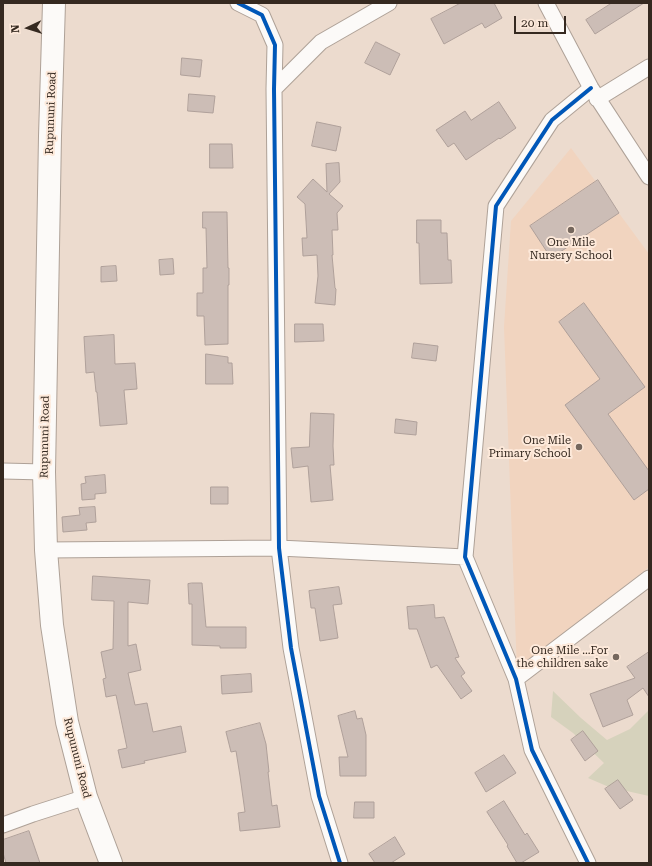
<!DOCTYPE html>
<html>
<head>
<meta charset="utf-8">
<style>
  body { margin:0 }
  #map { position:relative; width:652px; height:866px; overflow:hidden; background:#ecdbce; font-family:"Roboto Serif",serif }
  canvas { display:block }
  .frame { position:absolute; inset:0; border:4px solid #352920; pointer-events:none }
  .north { position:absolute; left:8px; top:8px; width:40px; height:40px; -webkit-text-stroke:3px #fde9da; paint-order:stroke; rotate:266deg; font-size:11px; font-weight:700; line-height:16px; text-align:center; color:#352920 }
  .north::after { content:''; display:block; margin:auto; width:14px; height:18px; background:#352920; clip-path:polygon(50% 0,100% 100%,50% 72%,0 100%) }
  .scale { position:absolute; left:514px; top:16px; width:52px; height:18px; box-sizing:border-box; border:2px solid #352920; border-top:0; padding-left:5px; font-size:12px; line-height:14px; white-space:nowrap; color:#352920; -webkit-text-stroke:3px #fde9da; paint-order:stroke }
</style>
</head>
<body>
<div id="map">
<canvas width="652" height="866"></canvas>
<div class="frame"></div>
<div class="north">N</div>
<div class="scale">20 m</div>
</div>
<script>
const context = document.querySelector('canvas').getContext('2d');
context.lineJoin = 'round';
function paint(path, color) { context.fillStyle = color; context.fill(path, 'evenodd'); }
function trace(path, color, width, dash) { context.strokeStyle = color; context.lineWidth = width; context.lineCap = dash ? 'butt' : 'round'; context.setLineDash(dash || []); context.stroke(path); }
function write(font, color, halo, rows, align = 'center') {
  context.font = font + ' "Roboto Serif",serif'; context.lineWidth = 4; context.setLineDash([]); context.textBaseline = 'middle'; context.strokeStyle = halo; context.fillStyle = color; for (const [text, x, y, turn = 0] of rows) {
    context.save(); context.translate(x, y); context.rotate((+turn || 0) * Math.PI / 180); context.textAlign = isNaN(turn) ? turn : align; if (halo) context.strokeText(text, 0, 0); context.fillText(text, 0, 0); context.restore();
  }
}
paint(new Path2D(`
  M571,148l78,106v313l-132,104 -13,-344 7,-106z`), '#f1d4bf');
paint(new Path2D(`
  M553,691l28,27 26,22 23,-11 19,-19v86l-40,-9 -21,-9 16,-15 -31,-30 -22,-16z`), '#d6d2bc');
const building = new Path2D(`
  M461,3h33l8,15 -17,10 -3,-5 -38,21 -13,-25z
  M612,3h32l-49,31 -9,-14z
  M376,42l24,12 -10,21 -25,-12z
  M182,58l20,2 -2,17 -19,-2z
  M189,94l26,2 -2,17 -25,-2z
  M499,102l17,26 -16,11 -1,-1 -33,22 -12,-17 -6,4 -12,-17 29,-19 6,9z
  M317,122l24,5 -5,24 -24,-5z
  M210,144h22l1,24h-23z
  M339,163l1,19 -11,12 14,12 -6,7 1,17h-6l1,25h-1l3,33 1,1 -1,16 -20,-2 3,-27 -1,-21 -14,1 -1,-18h5l-2,-34 -8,-7 16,-18 14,13 -1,-28z
  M598,180l21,33 -68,45 -21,-32z
  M203,212h24l1,56h1v17h-1v59l-23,1v-2l-1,-27h-7v-23h6v-25h4l-1,-40h-3z
  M417,220h24v13h6l1,27h3l1,23 -32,1 -1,-41h-2z
  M173,259l1,15 -14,1 -1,-15z
  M116,266l1,15 -16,1v-15z
  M584,303l61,84 -37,27 41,57v18l-15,11 -69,-95 35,-26 -41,-57z
  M295,324h28l1,17 -29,1z
  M114,335l1,29 20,-1 2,26 -13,1 3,34 -27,2 -3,-34h-1l-2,-20 -8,1 -2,-36z
  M414,343l24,3 -2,15 -24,-3z
  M206,354l22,3v6h4l1,21h-27z
  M311,413l23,1 -1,32 1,19h-4l3,35 -22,2 -3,-36 -15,2 -2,-20 18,-1z
  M396,419l21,3 -1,13 -21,-2z
  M105,475l1,18 -11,1v5l-13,1 -1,-16 5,-1 -1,-6z
  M211,487h17v17h-17z
  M95,507l1,15 -10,1 1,7 -24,2 -1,-15 18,-2 -1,-7z
  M93,576l57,4 -2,24 -20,-2v44l8,-2 5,26 -13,3 7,32 12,-2 6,29 28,-6 5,26 -42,9 1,2 -23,5 -4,-18 9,-2 -11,-53 -10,2 -3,-18 3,-1 -5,-26 12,-3 1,-48 -22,-1z
  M192,583h10l4,44h40v21h-26v-2l-28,-1v-41h-3l-1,-20z
  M339,587l3,17 -9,1 5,33 -18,3 -5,-33h-4l-2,-17z
  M434,605l1,13 9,-1 15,40 -4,1 10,15 -4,3 11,15 -11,8 -24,-34 -6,3 -14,-39h-8l-2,-22z
  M649,652v45l-6,-9 -16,12 6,15 -30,12 -13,-33 45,-16 -8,-11z
  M251,674l1,18 -30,2 -1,-18z
  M355,711l2,8 5,-1 4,17v41h-26l-1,-19h9l-10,-41z
  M260,723l6,21 3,28h-1l4,34 5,-1 3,22 -40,4 -2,-18 7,-1 -5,-36 -4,-25 -5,1 -5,-20z
  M583,731l15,20 -13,10 -14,-21z
  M504,755l12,18 -30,19 -11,-19z
  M618,780l15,20 -13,9 -15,-20z
  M504,801l21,34 2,-2 12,19 -18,11h-4l-10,-17 1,-1 -21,-33z
  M355,802h19v16h-20z
  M29,831l11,32h-34l-3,-10v-13z
  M395,837l10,17 -14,9h-16l-6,-9z`);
paint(building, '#ccbdb6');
trace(building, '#afa09a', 1);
const street = new Path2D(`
  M238,3l24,12 13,30 -1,44 5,459 12,100 28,148 21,67
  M546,3l45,85 58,89
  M274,89l47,-47 68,-39
  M597,99l52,-32
  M3,471l41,1
  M46,550l233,-2 186,9
  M516,679l133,-101
  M3,825l30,-11 53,-17
  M588,863l-56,-113 -16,-71 -51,-122 31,-351 56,-86 39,-32`);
const primary = new Path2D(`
  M54,3l-4,133 -6,336 2,78 6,75 15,97 19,75 25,66`);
trace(street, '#aea197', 17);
trace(primary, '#aea197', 24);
trace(street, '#fcfaf8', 15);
trace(primary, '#fcfaf8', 22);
trace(new Path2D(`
  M238,3l24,12 13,30 -1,44 5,459 12,100 28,148 21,67
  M588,863l-56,-113 -16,-71 -51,-122 31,-351 56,-86 39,-32`), '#0057b8', 4);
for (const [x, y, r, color] of [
  [571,230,4,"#75675d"],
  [579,447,4,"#75675d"],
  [616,657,4,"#75675d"]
]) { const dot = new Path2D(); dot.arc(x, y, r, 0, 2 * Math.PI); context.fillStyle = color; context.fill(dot); trace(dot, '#fde9da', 1.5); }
write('11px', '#352920', '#fde9da', [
  ["Rupununi Road",51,113,-88],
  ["Rupununi Road",45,437,-89],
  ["Rupununi Road",77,758,76]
]);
write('11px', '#352920', '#fde9da', [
  ["One Mile",571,243,"center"],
  ["Nursery School",571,256,"center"],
  ["One Mile",571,441],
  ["Primary School",571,454],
  ["One Mile ...For",608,651],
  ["the children sake",608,664]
], 'right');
</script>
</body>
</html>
